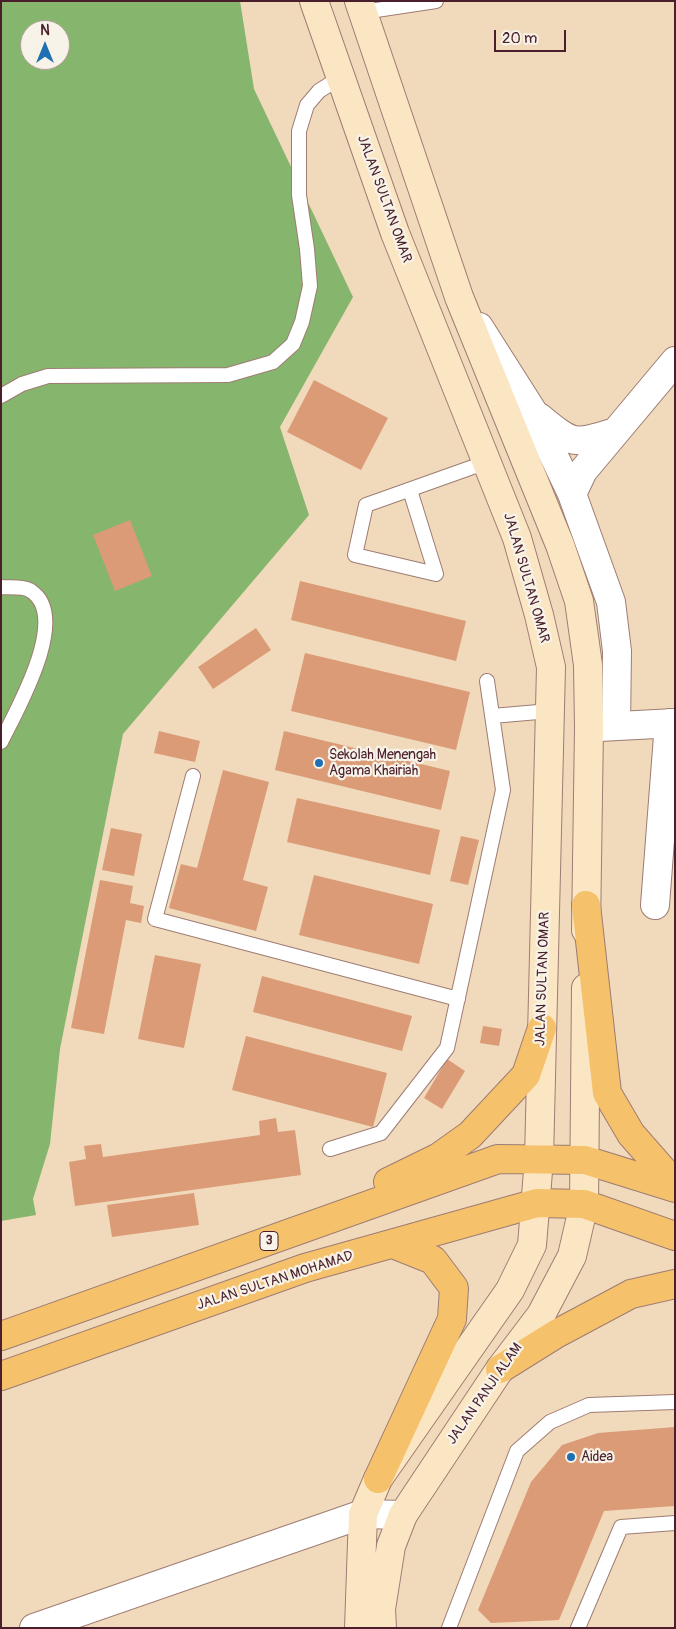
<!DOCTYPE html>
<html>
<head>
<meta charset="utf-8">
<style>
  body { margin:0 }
  #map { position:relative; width:676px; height:1629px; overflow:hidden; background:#f1dabb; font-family:Pangolin,sans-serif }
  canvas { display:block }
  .frame { position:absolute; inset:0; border:2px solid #4a1f2b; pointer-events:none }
  .north { position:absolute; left:20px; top:20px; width:50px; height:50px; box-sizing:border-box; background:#f7f3e8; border:1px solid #b29e9c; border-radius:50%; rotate:0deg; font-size:14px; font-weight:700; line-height:20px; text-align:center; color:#4a1f2b }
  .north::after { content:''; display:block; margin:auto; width:18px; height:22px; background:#1f6fb2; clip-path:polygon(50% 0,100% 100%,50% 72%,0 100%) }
  .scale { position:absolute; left:494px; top:30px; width:72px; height:22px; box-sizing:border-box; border:2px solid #4a1f2b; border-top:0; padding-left:6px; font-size:15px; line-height:18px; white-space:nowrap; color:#4a1f2b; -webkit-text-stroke:4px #f7f3e8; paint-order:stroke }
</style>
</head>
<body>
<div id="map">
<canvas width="676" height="1629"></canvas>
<div class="frame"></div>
<div class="north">N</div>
<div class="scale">20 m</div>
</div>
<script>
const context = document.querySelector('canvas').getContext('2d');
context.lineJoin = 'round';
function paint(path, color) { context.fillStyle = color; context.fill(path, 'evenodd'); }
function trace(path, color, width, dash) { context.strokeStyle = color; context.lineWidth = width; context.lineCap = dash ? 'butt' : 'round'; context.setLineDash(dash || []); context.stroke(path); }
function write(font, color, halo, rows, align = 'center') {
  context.font = font + ' Pangolin,sans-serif'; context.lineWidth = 4.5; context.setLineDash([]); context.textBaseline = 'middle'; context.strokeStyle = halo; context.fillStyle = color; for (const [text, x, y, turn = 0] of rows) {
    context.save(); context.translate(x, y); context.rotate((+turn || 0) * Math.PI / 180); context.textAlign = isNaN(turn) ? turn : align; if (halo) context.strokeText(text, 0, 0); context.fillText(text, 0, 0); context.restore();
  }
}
paint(new Path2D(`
  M1,1h239l14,88 99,208 -73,130 29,88 -186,219 -63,315 -10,95 -17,55 3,16 -35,6zM30,30h30v30h-30z`), '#86b66e');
paint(new Path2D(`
  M314,380l74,38 -27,52 -74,-38z
  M130,520l22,56 -37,15 -22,-56z
  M300,581l166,40 -10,40 -165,-41z
  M256,628l15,22 -58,39 -15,-22z
  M305,653l165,39 -14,58 -165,-39z
  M159,731l41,10 -5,21 -41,-9z
  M284,731l166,40 -9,39 -166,-40z
  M223,770l46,12 -26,98 25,7 -12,44 -87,-23 12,-44 16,4z
  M297,798l143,32 -10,45 -143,-33z
  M111,828l31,6 -8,42 -32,-6z
  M461,836l18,4 -11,45 -18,-4z
  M314,875l119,29 -14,60 -120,-29z
  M100,880l33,6 -3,17 14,3 -3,17 -15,-3 -22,114 -33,-6z
  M155,955l46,9 -17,84 -46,-9z
  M262,976l150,40 -10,35 -149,-39z
  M483,1026l19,3 -3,17 -19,-3z
  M246,1036l141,37 -14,54 -141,-37z
  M447,1059l18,12 -23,38 -18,-11z
  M276,1118l2,14 17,-2 6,45 -226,31 -6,-44 17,-3 -2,-13 17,-2 2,13 157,-22 -1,-14z
  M194,1193l5,32 -87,12 -5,-32z
  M675,1427v79l-71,5 -45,109 -68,3 -13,-13 53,-128 31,-37 36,-12z`), '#da9b76');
const lane = new Path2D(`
  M363,12l73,-11
  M1,396l21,-12 26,-8 180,-1 45,-13 20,-18 9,-22 8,-36 -3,-37 -8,-54v-64l8,-26 12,-14 22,-14
  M410,490l26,84 -81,-19 11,-50 121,-43
  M1,587c8,1 24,-1 30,4 40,26 -15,120 -30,151
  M492,716l58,-5
  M193,776l-38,143 303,80
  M330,1149l51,-16 66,-85 56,-258 -16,-109
  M449,1628l68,-177 33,-29 39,-17 86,-3
  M578,1628l43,-101 54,-4`);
const street = new Path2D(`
  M479,327l54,85 39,82 39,108 6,49 -1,75
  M539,417c34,28 34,28 76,15
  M572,494l11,-23 92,-110
  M599,727l76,-4
  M655,905l14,-182
  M34,1628l329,-114 40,1`);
const secondary = new Path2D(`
  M314,1l81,232 122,305 22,77 12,52 -12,492 -7,86 -22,45 -132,189 -15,35 -4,114
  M359,1l100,296 101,248 19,56 9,64 1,63 -3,202
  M382,1628l-1,-19 10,-63 12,-31 97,-146 41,-54 31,-59 12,-52 2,-216`);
const highway = new Path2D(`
  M586,905l21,188 24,41 44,50
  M388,1182l51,-25 31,-22 56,-60 16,-47
  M1,1336l497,-177 87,1 90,28
  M500,1369l56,-35 75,-40 44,-10
  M1,1376l304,-108 232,-65 47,1 91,32
  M378,1479l74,-160 2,-31 -21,-28 -40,-16`);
trace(lane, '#9e7c73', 16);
trace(street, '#9e7c73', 30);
trace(secondary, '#9e7c73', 30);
trace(highway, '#9e7c73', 30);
trace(lane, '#fff', 14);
trace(street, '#fff', 28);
trace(secondary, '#fbe6c4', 28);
trace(highway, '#f5c16b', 28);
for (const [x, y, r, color] of [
  [319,763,5,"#1f6fb2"],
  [571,1457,5,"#1f6fb2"]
]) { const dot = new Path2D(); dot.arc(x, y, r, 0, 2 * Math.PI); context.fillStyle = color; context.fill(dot); trace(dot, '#f7f3e8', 2); }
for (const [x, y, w] of [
  [269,1241,18]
]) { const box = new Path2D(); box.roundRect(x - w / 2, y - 9.5, w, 19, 4); context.fillStyle = '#f7f3e8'; context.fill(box); trace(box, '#4a1f2b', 1); }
write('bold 12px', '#4a1f2b', null, [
  ["3",269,1241]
]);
write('14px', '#4a1f2b', '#f7f3e8', [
  ["JALAN SULTAN OMAR",384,199,70],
  ["JALAN SULTAN OMAR",526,578,74],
  ["JALAN SULTAN OMAR",543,979,-88],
  ["JALAN SULTAN MOHAMAD",275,1281,-18],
  ["JALAN PANJI ALAM",485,1394,-55]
]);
write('14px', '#4a1f2b', '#f7f3e8', [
  ["Sekolah Menengah",329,755],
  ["Agama Khairiah",329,771],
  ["Aidea",581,1457]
], 'left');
</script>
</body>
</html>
